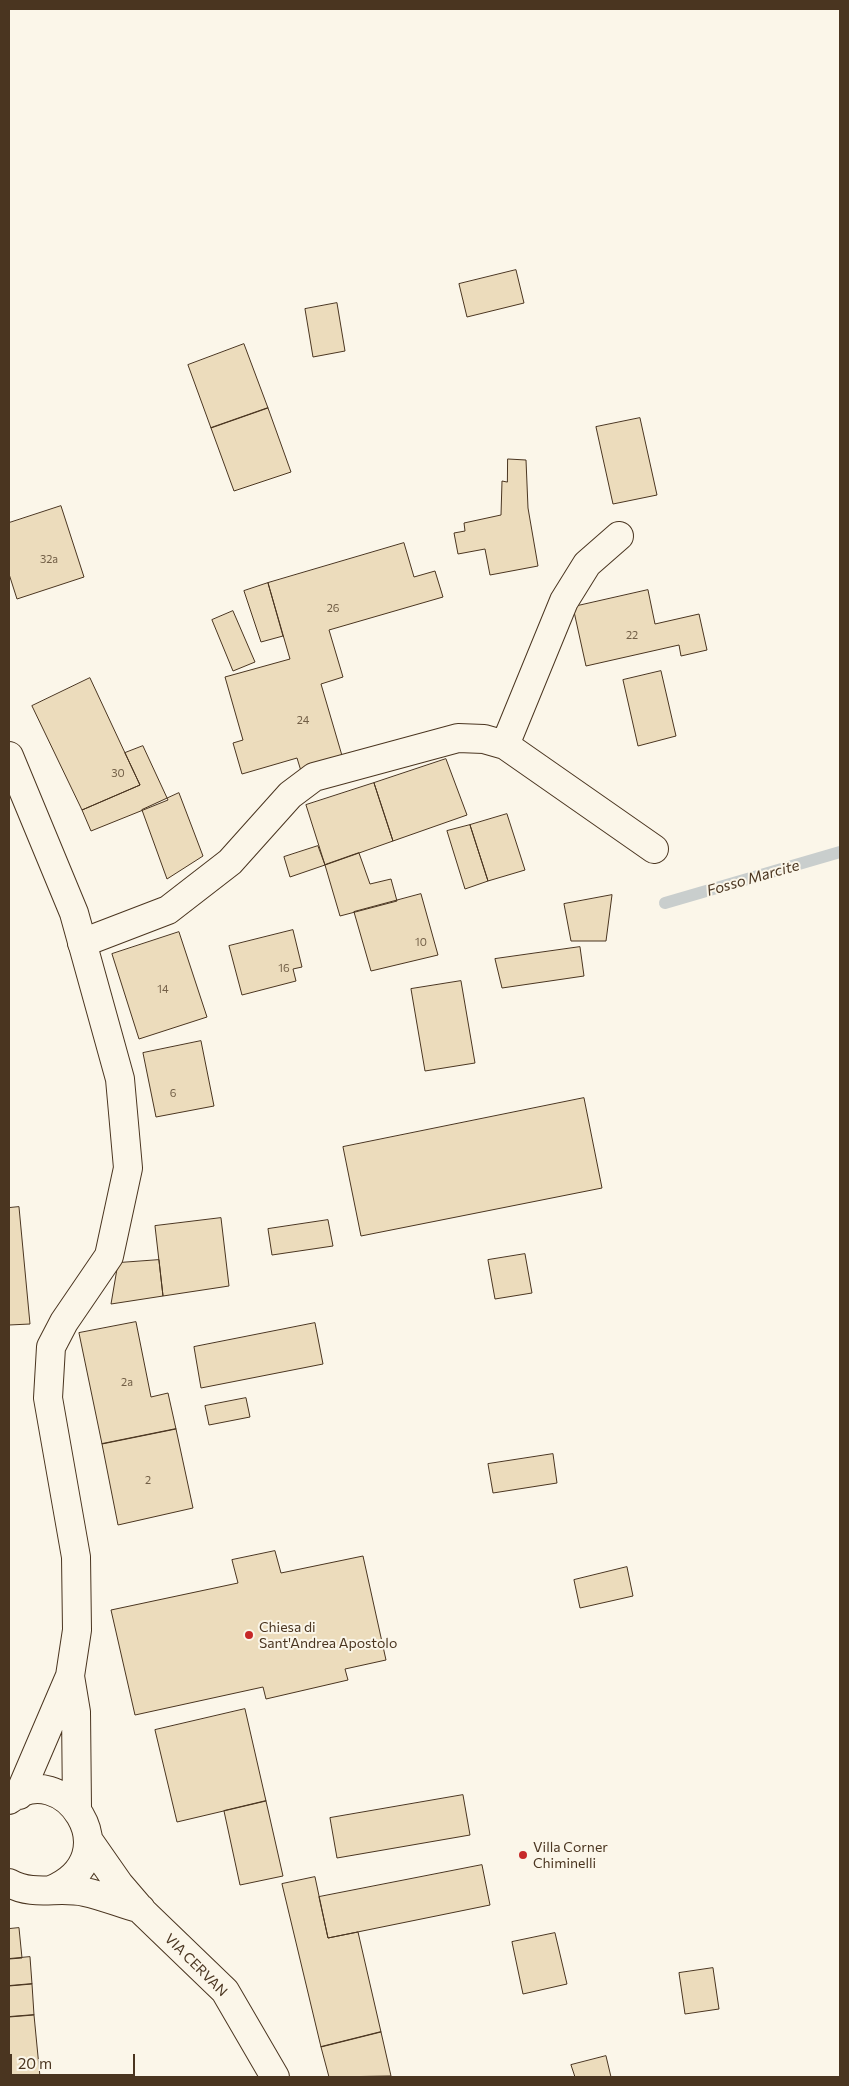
<!DOCTYPE html>
<html>
<head>
<meta charset="utf-8">
<style>
  body { margin:0 }
  #map { position:relative; width:849px; height:2086px; overflow:hidden; background:#fbf6e9; font-family:Commissioner,sans-serif }
  canvas { display:block }
  .frame { position:absolute; inset:0; border:10px solid #4a3520; pointer-events:none }
  .scale { position:absolute; left:10px; top:2054px; width:125px; height:22px; box-sizing:border-box; border:2px solid #4a3520; border-top:0; padding-left:6px; font-size:15px; line-height:18px; white-space:nowrap; color:#4a3520; -webkit-text-stroke:4px #fbf6e9; paint-order:stroke }
</style>
</head>
<body>
<div id="map">
<canvas width="849" height="2086"></canvas>
<div class="frame"></div>
<div class="scale">20 m</div>
</div>
<script>
const context = document.querySelector('canvas').getContext('2d');
context.lineJoin = 'round';
function trace(path, color, width, dash) { context.strokeStyle = color; context.lineWidth = width; context.lineCap = dash ? 'butt' : 'round'; context.setLineDash(dash || []); context.stroke(path); }
function paint(path, color) { context.fillStyle = color; context.fill(path, 'evenodd'); }
function write(font, color, halo, rows, align = 'center') {
  context.font = font + ' Commissioner,sans-serif'; context.lineWidth = 4; context.setLineDash([]); context.textBaseline = 'middle'; context.strokeStyle = halo; context.fillStyle = color; for (const [text, x, y, turn = 0] of rows) {
    context.save(); context.translate(x, y); context.rotate((+turn || 0) * Math.PI / 180); context.textAlign = isNaN(turn) ? turn : align; if (halo) context.strokeText(text, 0, 0); context.fillText(text, 0, 0); context.restore();
  }
}
trace(new Path2D(`
  M665,903l175,-51`), '#c9cecd', 12);
const building = new Path2D(`
  M516,270l8,33 -57,14 -8,-33z
  M337,303l8,48 -32,6 -8,-48z
  M244,344l24,64 -57,20 -23,-63z
  M268,408l23,64 -57,19 -23,-63z
  M640,418l17,77 -44,9 -17,-77z
  M508,459l18,1 2,48 10,58 -48,9 -5,-26 -27,5 -4,-21 11,-2 -1,-8 37,-8 1,-34 5,1z
  M61,506l23,71 -67,22 -8,-25v-51z
  M404,543l10,34 21,-6 8,26 -114,33 14,47 -22,7 22,75 -42,12 -4,-13 -55,16 -9,-31 10,-3 -18,-63 65,-18 -22,-76z
  M268,583l15,53 -22,6 -17,-51z
  M648,590l7,34 44,-10 8,36 -26,6 -2,-11 -93,21 -13,-59z
  M233,611l22,51 -22,9 -21,-51z
  M661,671l15,65 -38,10 -15,-66z
  M90,678l50,107 -58,25 -50,-104z
  M143,746l25,54 -77,31 -9,-21 58,-25 -15,-32z
  M446,759l21,56 -74,26 -19,-58z
  M374,783l19,58 -68,24 -19,-60z
  M179,793l24,63 -36,23 -25,-69z
  M507,814l18,56 -37,11 -18,-56z
  M470,825l18,56 -23,8 -18,-58z
  M318,846l7,19 -35,12 -6,-20z
  M359,853l11,31 21,-5 6,22 -57,15 -15,-51z
  M421,894l17,61 -67,16 -17,-59z
  M612,895l-6,46h-35l-7,-37z
  M293,930l9,37 -9,2 3,12 -54,14 -13,-49z
  M179,932l28,85 -68,22 -27,-85z
  M580,947l4,29 -82,12 -7,-29z
  M461,981l14,82 -50,8 -14,-82z
  M201,1041l13,65 -58,11 -13,-64z
  M584,1098l18,90 -241,48 -18,-89z
  M19,1207l11,117 -21,1v-117z
  M221,1218l8,68 -66,10 -8,-70z
  M328,1220l5,26 -61,9 -4,-26z
  M525,1254l7,39 -37,6 -7,-39z
  M159,1260l4,36 -52,8 7,-41z
  M136,1322l15,75 17,-4 8,36 -74,15 -23,-111z
  M315,1323l8,41 -122,24 -7,-41z
  M246,1398l4,19 -41,8 -4,-19z
  M176,1429l17,79 -75,17 -16,-81z
  M553,1454l4,29 -64,10 -5,-29z
  M275,1551l6,22 82,-17 23,104 -41,9 3,11 -82,19 -3,-12 -128,28 -24,-105 127,-27 -6,-23z
  M627,1567l6,29 -53,12 -6,-28z
  M245,1709l21,92 -89,21 -22,-92z
  M463,1795l7,40 -133,23 -7,-40z
  M266,1801l17,75 -43,9 -16,-74z
  M482,1865l8,40 -162,33 -9,-41z
  M315,1877l13,61 30,-6 23,100 -60,15 -39,-163z
  M19,1928l3,30 -13,1v-30z
  M555,1933l12,51 -44,10 -11,-52z
  M30,1957l2,27 -23,2v-27z
  M713,1968l6,41 -34,5 -6,-41z
  M32,1984l2,31 -25,2v-31z
  M34,2015l6,62h-31v-60z
  M381,2032l10,44 -62,1 -8,-30z
  M606,2056l5,21h-36l-4,-12z`);
paint(building, '#ecdcbc');
trace(building, '#4a3520', 1);
const street = new Path2D(`
  M505,745l59,-144 23,-37 32,-28
  M82,943l86,-33 62,-48 60,-67 24,-18 144,-39 26,1 21,6 149,104`);
const secondary = new Path2D(`
  M9,756l65,157 46,166 8,89 -19,88 -45,66 -13,25 -3,51 28,159 1,73 -7,46 -51,119
  M70,1676l6,36 1,96
  M9,1800c53,-44 123,56 42,90
  M89,1841l30,43 24,28 82,79 50,86
  M9,1883c26,14 48,3 76,9 19,4 37,12 56,17`);
trace(street, '#4a3520', 30);
trace(secondary, '#4a3520', 30);
trace(street, '#fbf6e9', 28);
trace(secondary, '#fbf6e9', 28);
for (const [x, y, r, color] of [
  [249,1635,5,"#c62828"],
  [523,1855,5,"#c62828"]
]) { const dot = new Path2D(); dot.arc(x, y, r, 0, 2 * Math.PI); context.fillStyle = color; context.fill(dot); trace(dot, '#fbf6e9', 2); }
write('11px', '#725f47', null, [
  ["32a",49,559],
  ["26",333,608],
  ["22",632,635],
  ["24",303,720],
  ["30",118,773],
  ["10",421,942],
  ["16",284,968],
  ["14",163,989],
  ["6",173,1093],
  ["2a",127,1382],
  ["2",148,1480]
]);
write('14px', '#4a3520', '#fbf6e9', [
  ["Chiesa di",259,1627],
  ["Sant'Andrea Apostolo",259,1643],
  ["Villa Corner",533,1847],
  ["Chiminelli",533,1863]
], 'left');
write('14px', '#4a3520', '#fbf6e9', [
  ["VIA CERVAN",196,1965,45]
]);
write('italic 15px', '#4a3520', '#fbf6e9', [
  ["Fosso Marcite",753,878,-16]
]);
</script>
</body>
</html>
